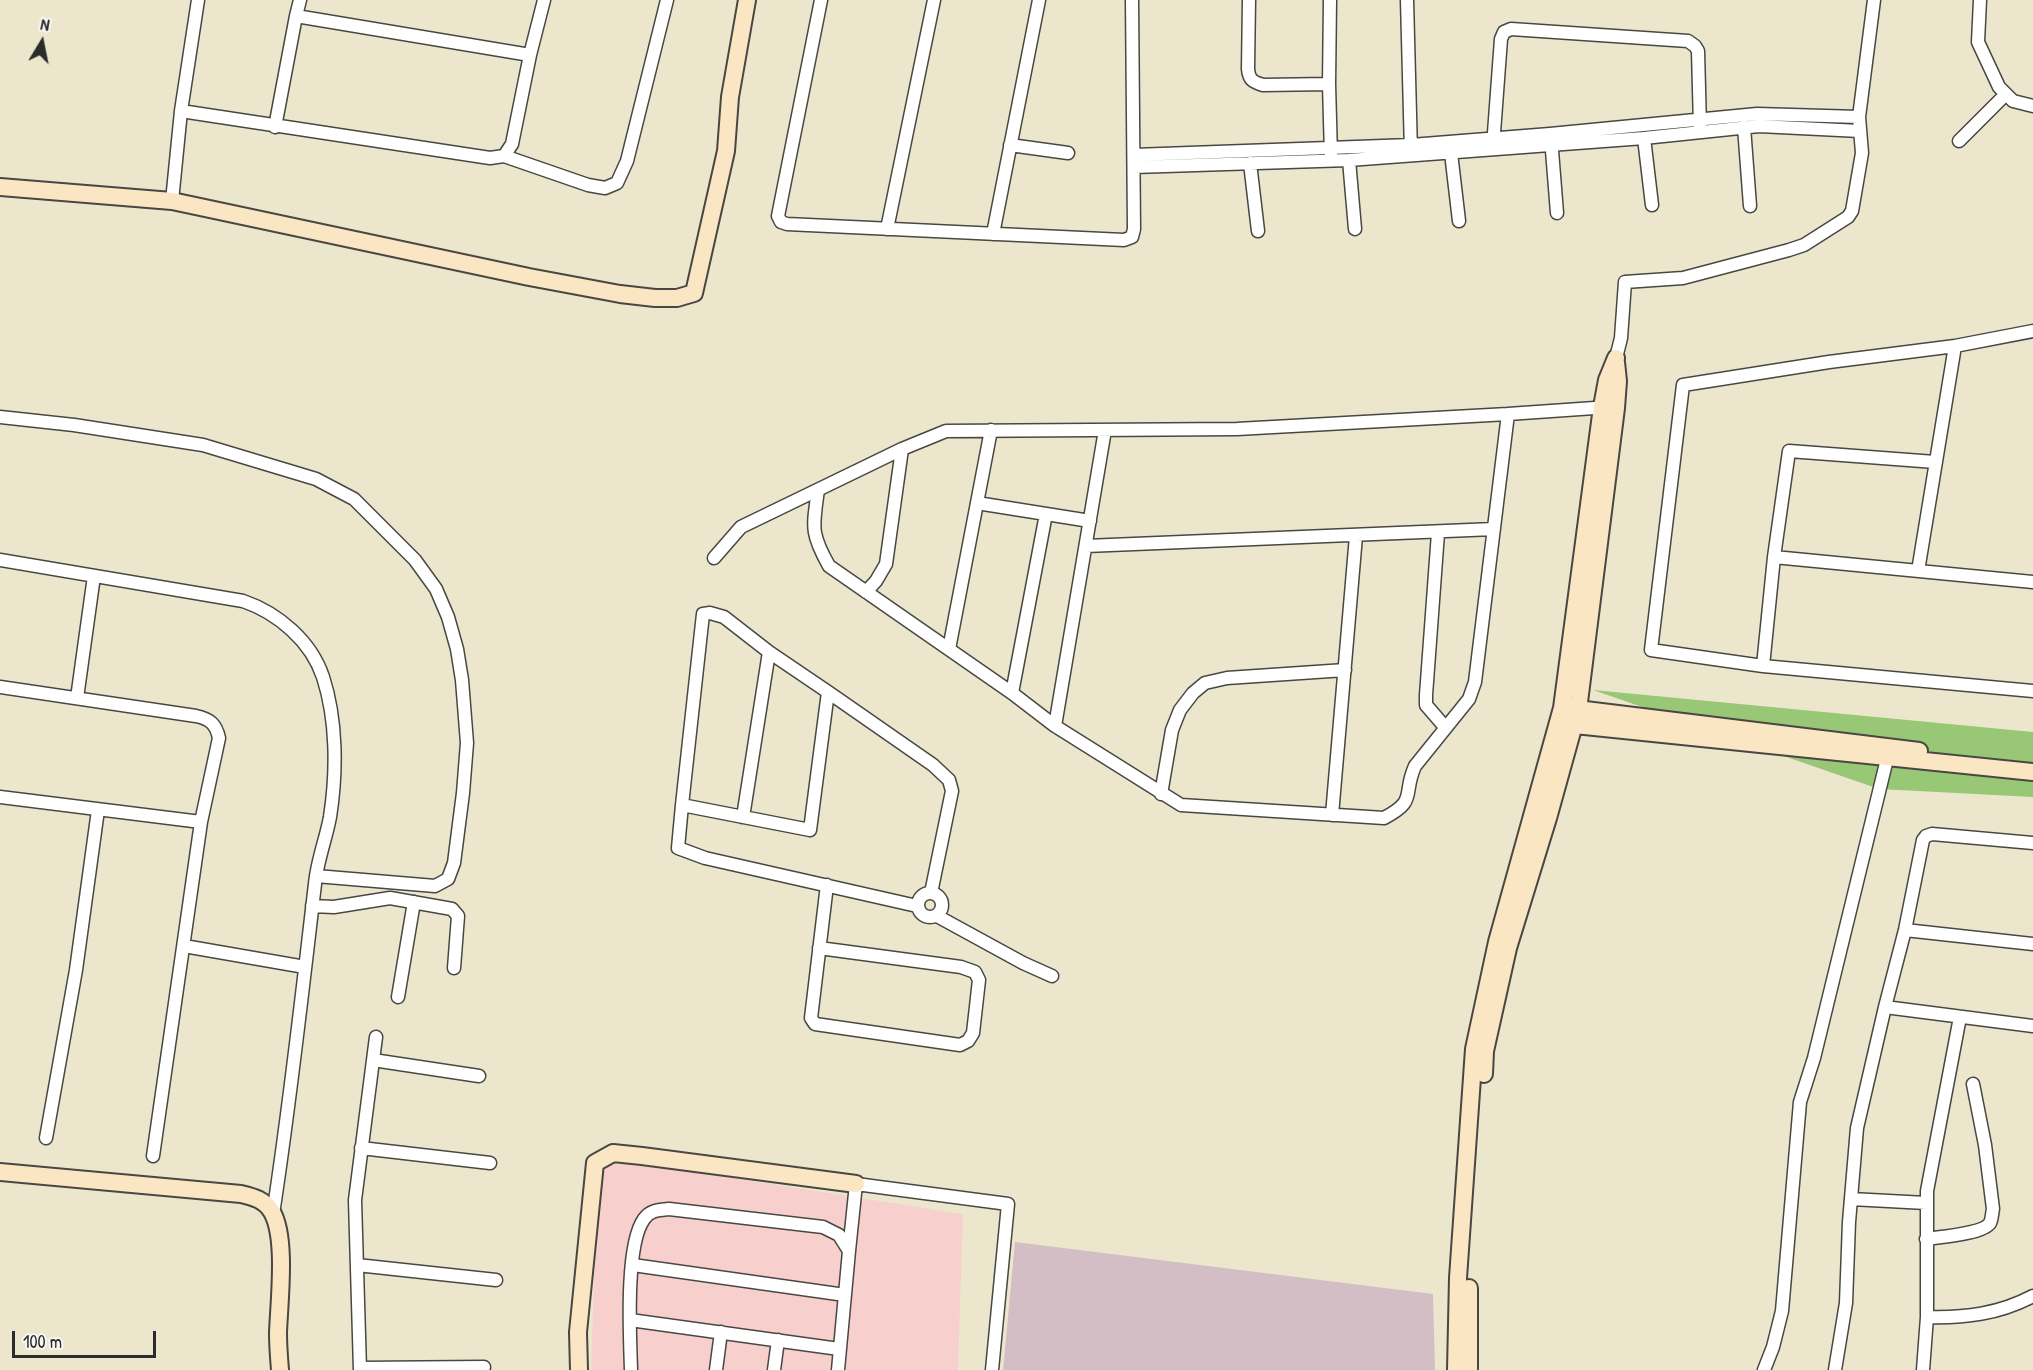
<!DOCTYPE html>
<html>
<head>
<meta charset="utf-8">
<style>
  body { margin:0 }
  #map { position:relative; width:2033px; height:1370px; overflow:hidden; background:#ece7cc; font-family:"Patrick Hand",sans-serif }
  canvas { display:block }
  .north { position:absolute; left:12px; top:12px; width:60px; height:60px; -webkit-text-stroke:4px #f6f6f2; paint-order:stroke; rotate:10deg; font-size:16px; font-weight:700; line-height:24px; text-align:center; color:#2b2b2b }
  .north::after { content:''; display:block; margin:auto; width:21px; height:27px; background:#2b2b2b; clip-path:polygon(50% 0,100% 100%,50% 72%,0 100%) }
  .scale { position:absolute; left:12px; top:1331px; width:144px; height:27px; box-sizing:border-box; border:3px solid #2b2b2b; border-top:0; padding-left:8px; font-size:18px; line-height:21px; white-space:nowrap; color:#2b2b2b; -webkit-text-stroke:4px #f6f6f2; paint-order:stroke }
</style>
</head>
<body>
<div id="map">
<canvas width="2033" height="1370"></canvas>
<div class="north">N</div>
<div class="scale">100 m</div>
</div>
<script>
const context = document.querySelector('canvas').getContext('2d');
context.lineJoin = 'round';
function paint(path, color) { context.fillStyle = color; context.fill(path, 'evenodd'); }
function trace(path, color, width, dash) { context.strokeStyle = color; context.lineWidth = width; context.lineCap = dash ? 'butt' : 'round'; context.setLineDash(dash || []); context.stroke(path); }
paint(new Path2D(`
  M598,1157l365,57 -5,156h-367z`), '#f7d0ce');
paint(new Path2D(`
  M1015,1242l418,52 2,76h-432z`), '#d2bec4');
paint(new Path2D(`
  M1593,690l440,42v65l-154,-8z`), '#98c775');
const street = new Path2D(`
  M821,0l-43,216 3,6 6,2 337,16 8,-3 2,-8 -2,-229
  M1249,0l-1,69c1,11 5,13 15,16l66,-1
  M1330,0l-1,84 2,72
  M1407,0l4,152
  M1980,0l-2,42 21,45 14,14 20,5
  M296,16l234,39
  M181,111l309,47 14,-2 8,-12 18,-89 14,-55
  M275,127l21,-111 4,-16
  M1744,127l6,79
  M1551,138l6,75
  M1644,138l8,67
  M1959,141l46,-46
  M1010,145l58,8
  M1493,146l8,-107 3,-7 7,-3 177,12 7,5 3,5 2,76
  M1451,153l8,68
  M1134,155l277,-10 139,-11 207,-20 102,3
  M504,156l84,29 17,3 12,-5 10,-22 40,-161
  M1349,160l6,69
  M1250,163l8,68
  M1134,167l215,-7 295,-22 115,-12 101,5
  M172,201l9,-90 17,-111
  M887,229l47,-229
  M993,234l46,-234
  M2033,331l-78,15 -126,16 -146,23 -32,265 112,16 270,25
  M1616,358l5,-20 4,-56 58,-4 106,-28 15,-5 44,-28 4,-6 10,-58 -3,-36 15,-117
  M1508,414l101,-7
  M0,417l74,8 129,20 113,34 38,20 61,61 21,29 12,28 9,32 5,31 5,63 -4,50 -9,70 -6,16 -13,7 -119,-10
  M818,490c-5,37 -8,42 11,76l183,127 43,33 50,-296
  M977,503l113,18
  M1438,533l-12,162v10l19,22
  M1086,546l408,-17
  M1774,557l259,25
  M714,558l27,-31 161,-78 44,-18 291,-2 271,-15 -33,268 -6,17 -54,67c-13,29 3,34 -31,52l-203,-13 -126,-79
  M0,560l243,41c35,12 68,40 80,76 14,43 14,95 7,140 -4,22 -13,44 -15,67 -13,110 -25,220 -42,330
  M1918,571l37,-225
  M866,592l10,-11 10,-17 16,-115
  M710,613l14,4 45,35 59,40 -18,138 -128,-25 21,-191z
  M949,649l42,-219
  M1763,666l11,-109 15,-106 146,11
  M0,687l196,29c14,3 20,8 23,22l-18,84 -48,334
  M828,692l105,73 16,15 3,11 -21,102
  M1012,693l34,-179
  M77,698l17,-122
  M1161,794l11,-64 8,-20 13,-17 12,-10 22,-5 118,-8
  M0,797l201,25
  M682,805l-4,43 27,10 212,48
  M1332,815l24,-279
  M743,817l26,-165
  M918 905a12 12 0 1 1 24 0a12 12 0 1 1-24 0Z
  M312,906l22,1 56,-9 62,11 6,7 -4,52
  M937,916l86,47 29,13
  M1905,930l128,14
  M184,946l121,21
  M819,948l142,19 14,5 4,8 -6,53 -5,8 -8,4 -145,-21 -4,-6 16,-133
  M398,997l16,-95
  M1885,1007l148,19
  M373,1060l106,16
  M46,1138l30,-168 22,-160
  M361,1148l129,15
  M1851,1199l75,4
  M1926,1239c13,-2 57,-5 64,-16 2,-4 2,-10 3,-14l-8,-64 -12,-61
  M849,1251l7,-67 152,20 -16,166
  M357,1265l139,15
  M633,1265l212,30
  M1927,1317c38,1 72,-3 106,-21
  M630,1320l209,29
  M360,1368l124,-1
  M360,1370l-5,-170 21,-163
  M631,1370c-1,-34 -6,-125 13,-151 6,-9 15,-9 25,-10l154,18 16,8 10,16 -11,119
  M716,1370l5,-38
  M774,1370l4,-30
  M1764,1370l9,-23 9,-36 18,-209 14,-44 73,-299
  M1835,1370l11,-67 3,-81 8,-94 28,-121 20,-77 18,-90 3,-4 6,-2 101,9
  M1923,1370l4,-53v-126l33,-174`);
const secondary = new Path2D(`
  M0,187l172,14 357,76 91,17 35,4h22l17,-5 32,-142 4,-54 17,-97
  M1569,708l350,43
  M1565,724l468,48
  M1484,1074l1,-23 23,-103 40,-130 30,-108 38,-302 2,-27 -2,-19
  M0,1172l241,22c13,3 24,6 31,18 15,26 7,90 6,121 0,12 1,25 2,37
  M579,1370l-1,-38 17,-169 18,-10 29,3 214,28
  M1456,1370l2,-92 16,-229 23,-107 65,-234 40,-301 5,-27 9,-22
  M1469,1370v-82`);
trace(street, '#484743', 15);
trace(secondary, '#484743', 20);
trace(street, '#fff', 12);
trace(secondary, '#fbe6c4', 16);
</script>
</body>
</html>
